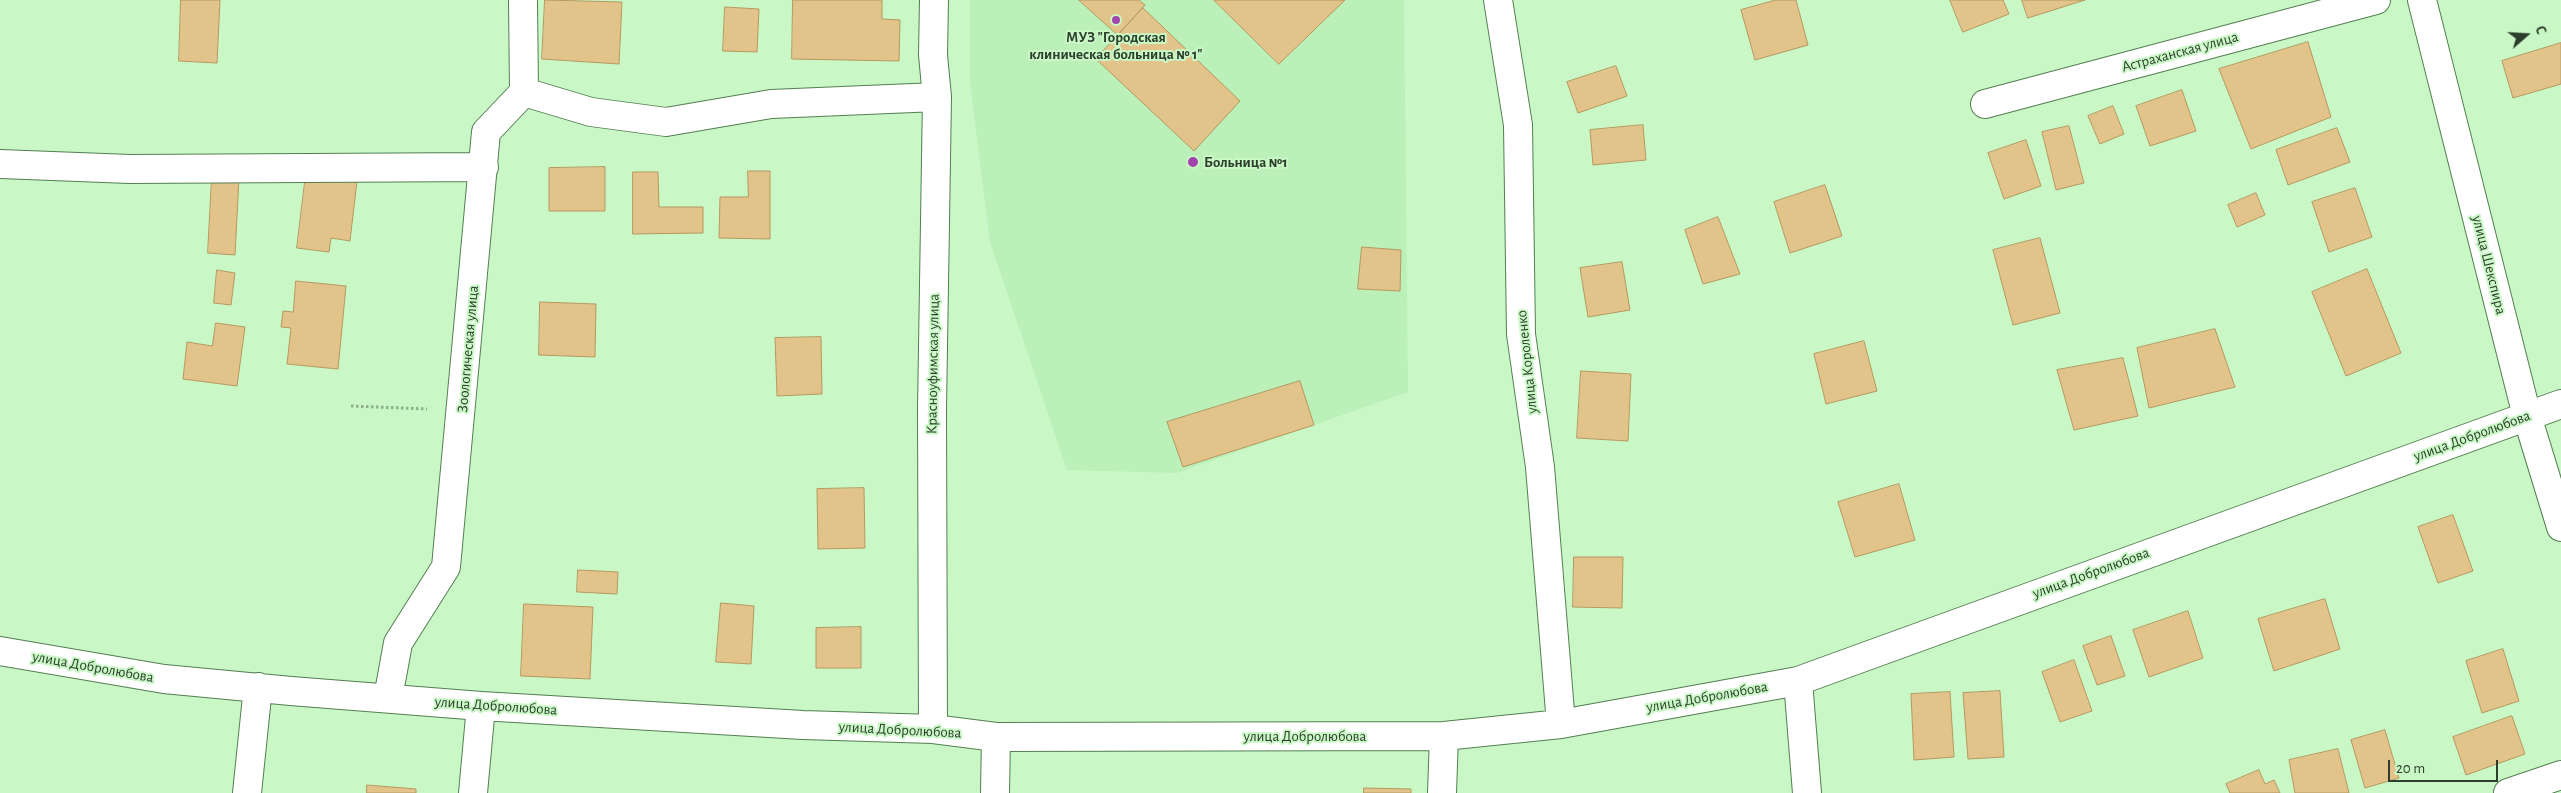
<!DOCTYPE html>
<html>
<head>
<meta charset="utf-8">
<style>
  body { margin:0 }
  #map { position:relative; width:2561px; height:793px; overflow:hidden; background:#c9f8c6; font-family:"Alegreya Sans",sans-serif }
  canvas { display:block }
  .north { position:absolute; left:2501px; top:10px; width:50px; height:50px; -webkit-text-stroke:4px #c9f8c6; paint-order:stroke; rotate:71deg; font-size:14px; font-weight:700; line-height:20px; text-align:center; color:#2d3f2c }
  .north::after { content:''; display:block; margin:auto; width:18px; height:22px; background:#2d3f2c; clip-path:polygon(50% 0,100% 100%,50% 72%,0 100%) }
  .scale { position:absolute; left:2388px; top:760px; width:110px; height:22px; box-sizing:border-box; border:2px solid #2d3f2c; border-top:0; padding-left:6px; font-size:15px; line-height:18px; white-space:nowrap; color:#2d3f2c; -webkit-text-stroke:4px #c9f8c6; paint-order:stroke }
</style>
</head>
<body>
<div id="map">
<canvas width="2561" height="793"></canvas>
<div class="north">С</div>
<div class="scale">20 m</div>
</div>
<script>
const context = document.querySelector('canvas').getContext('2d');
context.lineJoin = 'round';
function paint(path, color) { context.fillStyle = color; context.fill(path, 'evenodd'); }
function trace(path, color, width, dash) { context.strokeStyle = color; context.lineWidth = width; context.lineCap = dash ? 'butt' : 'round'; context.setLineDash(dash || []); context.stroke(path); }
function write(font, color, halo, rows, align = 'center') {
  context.font = font + ' "Alegreya Sans",sans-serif'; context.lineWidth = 4; context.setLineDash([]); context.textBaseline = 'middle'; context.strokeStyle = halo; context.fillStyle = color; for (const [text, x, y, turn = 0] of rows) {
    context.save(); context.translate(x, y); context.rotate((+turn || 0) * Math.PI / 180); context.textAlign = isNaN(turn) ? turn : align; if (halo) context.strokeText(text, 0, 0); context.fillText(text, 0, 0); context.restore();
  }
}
paint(new Path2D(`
  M970,0h434l4,392 -231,81 -110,-3 -77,-228 -20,-160z`), '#bbf0b8');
const building = new Path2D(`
  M181,0h39l-3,63 -38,-2z
  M545,0l77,2 -3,62 -77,-5z
  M793,0h89v19l18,1 -1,41 -107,-2z
  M1079,0h60l6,5 -27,30z
  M1214,0h131l-66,64z
  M1776,0h20l12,45 -53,15 -14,-50z
  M1950,0h53l6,14 -46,18z
  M2022,0h63l-57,18z
  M725,7l34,2 -2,43 -34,-1z
  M1143,8l97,93 -46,50 -98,-92z
  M2308,42l23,75 -80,32 -32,-80z
  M2561,43v41l-48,14 -11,-37z
  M1616,66l11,30 -49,17 -11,-31z
  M2182,90l14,41 -46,15 -14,-40z
  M2113,106l11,28 -24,10 -12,-28z
  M1643,125l3,35 -53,5 -3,-35z
  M2069,126l15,57 -28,7 -14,-58z
  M2337,128l13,34 -62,23 -12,-35z
  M2026,140l15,46 -37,13 -16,-46z
  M605,167v44h-56v-43z
  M748,171h22v68l-51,-1 1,-41h28z
  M633,172h25l1,35h44v26l-70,1z
  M306,174l51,7 -7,60 -19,-3 -2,14 -32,-4z
  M212,177l27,1 -4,77 -27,-2z
  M1825,185l17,51 -52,17 -16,-51z
  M2355,188l17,49 -43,15 -17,-50z
  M2256,193l9,22 -28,12 -9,-22z
  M1718,217l22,57 -37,10 -18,-54z
  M2040,238l20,75 -47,12 -20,-75z
  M1362,247l39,3 -1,41 -42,-2z
  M1622,262l8,48 -42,7 -8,-49z
  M2367,269l34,84 -55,23 -34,-84z
  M217,270l18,3 -4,32 -17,-2z
  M296,281l50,5 -8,83 -51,-5 4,-36 -10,-1 2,-16 10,1z
  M540,302l56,2 -1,53 -56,-2z
  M216,323l29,4 -8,59 -54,-7 4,-37 25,4z
  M2215,329l20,58 -86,21 -12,-60z
  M821,337l1,57 -45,2 -2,-58z
  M1864,341l13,50 -51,13 -12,-50z
  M2123,358l15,58 -64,14 -17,-60z
  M1581,371l50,3 -3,67 -51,-3z
  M1300,381l14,44 -131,42 -16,-45z
  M1899,484l16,56 -60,17 -17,-55z
  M864,488l1,60 -47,1 -1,-60z
  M2453,515l20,56 -35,12 -20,-56z
  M1574,557h49l-1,51 -49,-1z
  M578,570l40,2 -1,22 -40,-2z
  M2325,599l15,50 -66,22 -16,-52z
  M721,603l33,3 -3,58 -35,-2z
  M524,604l69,3 -3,72 -69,-3z
  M2188,611l15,47 -54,19 -16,-47z
  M861,627v41h-45v-40z
  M2111,636l14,40 -28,9 -14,-39z
  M2503,649l16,52 -37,12 -16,-52z
  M2074,660l18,51 -32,11 -18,-50z
  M2000,691l4,66 -36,2 -5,-66z
  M1950,692l4,65 -40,3 -3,-66z
  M2512,716l13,38 -59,21 -13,-38z
  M2385,730l14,48 -34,10 -14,-48z
  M2338,749l11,44h-54l-6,-33z
  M2259,770l6,14 9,-4 6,13h-50l-4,-9z
  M367,785l49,4v4h-49z
  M1364,788l47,1v4h-47z`);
paint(building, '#e2c48a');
trace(building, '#b5985f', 1);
const street = new Path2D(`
  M1498,0l20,125 3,209 19,133 21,257
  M2422,0l105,416 34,111
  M524,92l67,20 75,10 105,-18 166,-7
  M1985,104l391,-104
  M0,164l130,5 354,-2
  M0,651l164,28 127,12 190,15 322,19 130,4 63,8 448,-1 117,-12 237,-43 763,-277
  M1798,681l9,112
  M388,698l10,-55 48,-76 40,-435 38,-40 -1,-92
  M933,729l-1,-320 5,-312 -4,-42 1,-55
  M247,793l11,-106
  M473,793l8,-87
  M995,793l1,-56
  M1442,793l2,-57
  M2508,793l53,-18`);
trace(street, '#547e51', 30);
trace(new Path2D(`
  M351,406l76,3`), '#8cb08a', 3, [2.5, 2.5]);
trace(street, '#fff', 28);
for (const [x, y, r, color] of [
  [1116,20,5,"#a244ae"],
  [1193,162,6,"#a244ae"]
]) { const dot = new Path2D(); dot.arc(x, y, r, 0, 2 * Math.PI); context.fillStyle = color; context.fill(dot); trace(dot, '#c9f8c6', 2); }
write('bold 15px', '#2d3f2c', '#c9f8c6', [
  ["МУЗ \"Городская",1116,37],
  ["клиническая больница № 1\"",1116,54],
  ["Больница №1",1204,162,"left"]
]);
write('15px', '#2d3f2c', '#c9f8c6', [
  ["Астраханская улица",2180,52,-15],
  ["улица Шекспира",2489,265,76],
  ["Зоологическая улица",468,349,-85],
  ["улица Короленко",1527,362,-96],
  ["Красноуфимская улица",933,364,-89],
  ["улица Добролюбова",2472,436,-20],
  ["улица Добролюбова",2091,573,-20],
  ["улица Добролюбова",93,667,10],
  ["улица Добролюбова",1707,697,-10],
  ["улица Добролюбова",496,706,4],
  ["улица Добролюбова",900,730,3],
  ["улица Добролюбова",1305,736]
]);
</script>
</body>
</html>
